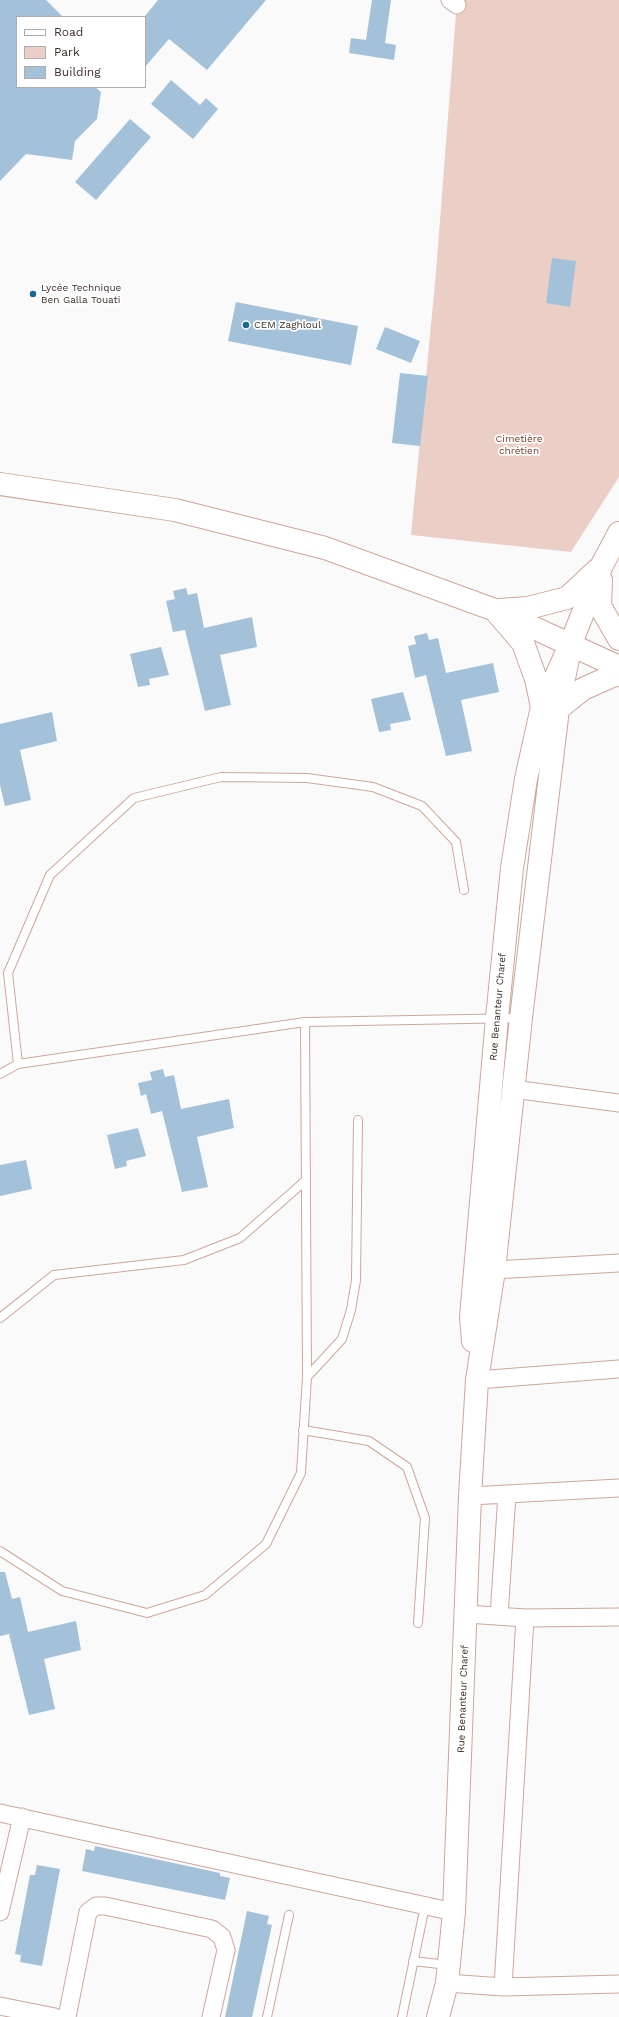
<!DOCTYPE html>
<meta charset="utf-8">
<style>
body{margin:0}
#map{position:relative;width:619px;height:2017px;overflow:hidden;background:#fafafa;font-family:"Work Sans",sans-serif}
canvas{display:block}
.legend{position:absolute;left:16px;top:16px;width:130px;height:72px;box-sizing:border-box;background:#fff;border:1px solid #b1aba9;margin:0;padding:5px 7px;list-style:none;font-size:12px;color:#3d2e29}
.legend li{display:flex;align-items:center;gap:8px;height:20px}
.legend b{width:20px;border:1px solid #b1aba9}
</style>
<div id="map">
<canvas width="619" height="2017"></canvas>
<ul class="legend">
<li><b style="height:5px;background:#fff"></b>Road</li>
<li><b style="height:11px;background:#ebcfc6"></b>Park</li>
<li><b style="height:11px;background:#a3c1d9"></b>Building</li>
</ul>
</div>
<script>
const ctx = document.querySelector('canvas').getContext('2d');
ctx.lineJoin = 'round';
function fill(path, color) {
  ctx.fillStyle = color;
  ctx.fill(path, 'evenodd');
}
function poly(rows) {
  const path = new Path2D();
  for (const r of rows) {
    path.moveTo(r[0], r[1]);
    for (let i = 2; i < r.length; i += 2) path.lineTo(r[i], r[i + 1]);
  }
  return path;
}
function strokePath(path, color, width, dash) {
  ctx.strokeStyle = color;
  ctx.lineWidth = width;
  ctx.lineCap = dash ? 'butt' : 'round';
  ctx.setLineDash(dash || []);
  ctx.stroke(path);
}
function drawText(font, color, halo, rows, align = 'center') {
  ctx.font = font + ' "Work Sans",sans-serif';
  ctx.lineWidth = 3.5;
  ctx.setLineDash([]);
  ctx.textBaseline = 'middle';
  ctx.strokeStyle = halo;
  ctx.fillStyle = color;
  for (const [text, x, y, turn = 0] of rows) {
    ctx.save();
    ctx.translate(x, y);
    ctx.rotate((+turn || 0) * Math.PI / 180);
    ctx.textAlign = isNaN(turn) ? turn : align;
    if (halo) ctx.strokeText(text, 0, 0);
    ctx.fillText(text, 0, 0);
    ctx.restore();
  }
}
fill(poly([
 [457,0,619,0,619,477,571,552,411,535,436,272]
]), '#ebcfc6');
fill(poly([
 [0,0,46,0,63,17,17,17,17,87,95,87,101,92,97,119,75,141,72,160,26,154,0,181],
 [158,0,266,0,207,70,169,39,145,67,145,16],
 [372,0,391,0,385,43,396,45,394,60,349,53,351,38,366,40],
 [171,80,200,105,206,98,218,109,193,139,151,104],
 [130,119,151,137,96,200,75,182],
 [552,258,576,261,570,307,546,303],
 [236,302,358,326,351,365,228,341],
 [385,327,420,341,411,363,376,349],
 [400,373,428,376,420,446,392,443],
 [186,588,188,595,197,593,204,628,252,617,257,647,220,655,231,705,205,711,185,630,173,632,166,601,175,599,173,591],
 [427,633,429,640,438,638,446,673,493,663,499,692,461,700,472,751,446,756,426,675,415,678,408,646,416,644,414,636],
 [161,647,169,675,149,679,150,685,138,687,130,654],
 [403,692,411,720,390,724,391,730,379,732,371,699],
 [52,712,57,741,20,750,31,800,5,806,0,785,0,724],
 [163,1069,165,1077,174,1075,181,1109,229,1099,234,1128,197,1137,208,1187,182,1192,162,1111,151,1114,146,1094,141,1096,138,1083,152,1080,150,1072],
 [138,1128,146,1156,126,1161,127,1166,115,1169,107,1135],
 [26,1160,32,1189,0,1196,0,1165],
 [0,1572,5,1572,12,1599,20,1597,28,1632,76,1621,81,1650,44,1659,55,1709,29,1715,9,1634,0,1636],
 [95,1846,220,1873,220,1876,230,1878,225,1900,82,1871,86,1849,94,1851],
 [37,1865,60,1869,42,1966,20,1962,21,1955,15,1954,30,1875,35,1875],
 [247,1911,269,1916,267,1924,272,1925,252,2017,225,2017]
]), '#a3c1d9');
const service = poly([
 [18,1064,8,973,50,875,134,798,221,777,307,778,373,787,422,806,456,842,464,890],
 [0,1074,18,1064,305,1022,520,1018],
 [0,1318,54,1275,184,1260,240,1238,305,1181],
 [307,1377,342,1339,351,1310,356,1280,358,1120],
 [303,1430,369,1441,407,1467,425,1518,418,1623],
 [0,1551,62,1591,147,1613,205,1595,266,1544,301,1473,307,1377,305,1022],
 [413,1961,448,1965],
 [267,2017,289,1915],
 [402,2017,425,1906]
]);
const minor = poly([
 [450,0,457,5],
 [513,1089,619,1103],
 [494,1270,619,1263],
 [477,1380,619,1369],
 [470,1496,619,1488],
 [467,1614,525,1618,619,1617],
 [499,1616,507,1494],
 [0,1813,454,1912],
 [0,1912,22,1817],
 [447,1983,503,1987,619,1984],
 [503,1987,525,1618],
 [0,2006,55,2017],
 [67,2017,88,1912,96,1906,105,1906,212,1929,222,1937,226,1950,211,2017]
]);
const secondary = poly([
 [0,484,175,510,325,548,495,610,619,667],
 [601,580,600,606,619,639],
 [500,610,528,608,567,598,597,570],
 [498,614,523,643,536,679,542,707],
 [558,709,583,689,612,676,619,675],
 [473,1341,471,1317,497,1018,512,868,526,779,542,707,571,643,602,565,619,533],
 [438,2017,447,1983,454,1912,470,1496,477,1380,494,1270,521,1018,558,709,571,643]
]);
strokePath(service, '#cca79b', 10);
strokePath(minor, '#cca79b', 19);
strokePath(secondary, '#cca79b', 24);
strokePath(service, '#fff', 8);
strokePath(minor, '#fff', 17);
strokePath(secondary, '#fff', 22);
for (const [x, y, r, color] of [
 [33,294,4,"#176799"],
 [246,325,4,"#176799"]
]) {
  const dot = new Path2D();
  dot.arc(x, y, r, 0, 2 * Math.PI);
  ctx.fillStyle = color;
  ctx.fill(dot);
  strokePath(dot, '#fff', 1.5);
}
drawText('10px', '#3d2e29', '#fff', [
 ["Lycée Technique",41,288],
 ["Ben Galla Touati",41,300],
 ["CEM Zaghloul",254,325]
], 'left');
drawText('10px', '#703927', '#fff', [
 ["Cimetière",519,439],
 ["chrétien",519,451]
]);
drawText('10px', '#3d2e29', '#fff', [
 ["Rue Benanteur Charef",498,1007,-85],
 ["Rue Benanteur Charef",463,1699,-88]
]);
</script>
